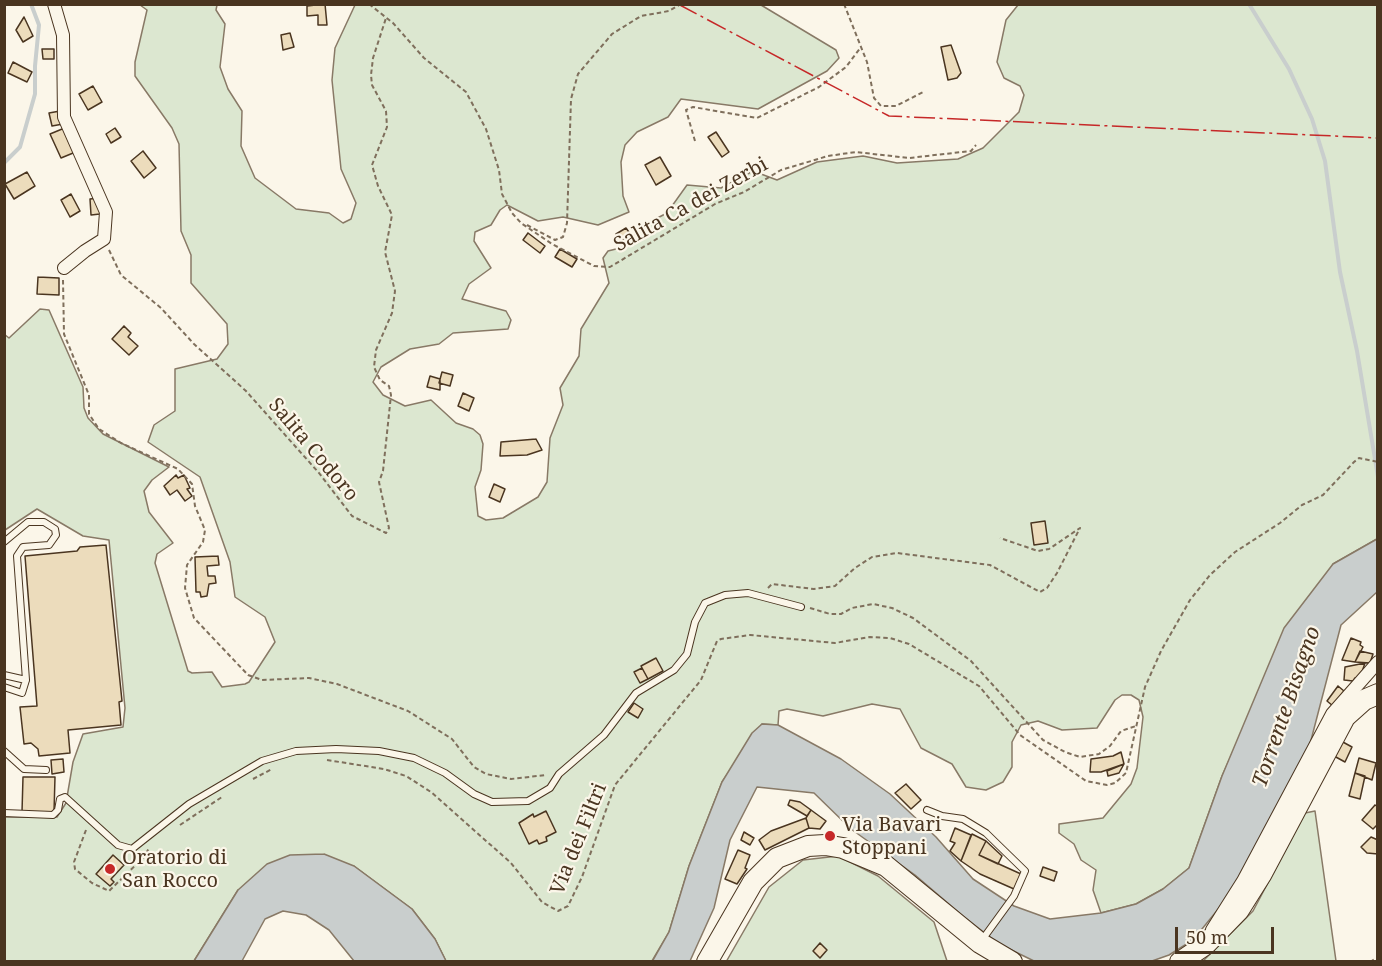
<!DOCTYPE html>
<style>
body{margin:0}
#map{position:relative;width:1382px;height:966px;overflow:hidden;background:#fbf6e9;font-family:"Noto Serif",serif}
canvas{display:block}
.frame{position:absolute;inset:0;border:6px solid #4a3520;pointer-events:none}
.scale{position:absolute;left:1175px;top:927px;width:99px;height:27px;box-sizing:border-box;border:3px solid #4a3520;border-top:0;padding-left:8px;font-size:18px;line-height:21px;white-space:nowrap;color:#4a3520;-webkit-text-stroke:4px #fbf6e9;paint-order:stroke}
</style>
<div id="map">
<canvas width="1382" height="966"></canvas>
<div class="frame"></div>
<div class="scale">50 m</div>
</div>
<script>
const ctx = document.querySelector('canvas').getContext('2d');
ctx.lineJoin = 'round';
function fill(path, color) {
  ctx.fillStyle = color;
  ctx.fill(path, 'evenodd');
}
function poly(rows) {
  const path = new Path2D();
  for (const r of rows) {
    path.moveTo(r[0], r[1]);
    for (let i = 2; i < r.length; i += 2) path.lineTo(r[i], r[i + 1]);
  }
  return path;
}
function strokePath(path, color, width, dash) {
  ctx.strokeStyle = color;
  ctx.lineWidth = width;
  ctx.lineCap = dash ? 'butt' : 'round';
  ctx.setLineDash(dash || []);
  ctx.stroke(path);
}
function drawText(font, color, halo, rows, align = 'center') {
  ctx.font = font + ' "Noto Serif",serif';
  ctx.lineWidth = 4.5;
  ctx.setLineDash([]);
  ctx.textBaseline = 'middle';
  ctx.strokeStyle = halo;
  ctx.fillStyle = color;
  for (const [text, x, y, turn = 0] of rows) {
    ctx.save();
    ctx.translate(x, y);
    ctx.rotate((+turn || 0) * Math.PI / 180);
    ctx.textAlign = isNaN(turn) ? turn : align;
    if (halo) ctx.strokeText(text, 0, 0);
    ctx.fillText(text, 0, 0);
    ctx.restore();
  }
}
const green = poly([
 [140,5,217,5,216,10,225,24,220,67,228,89,242,111,241,146,255,178,296,209,329,213,343,223,351,219,356,203,341,169,332,80,335,48,355,5,761,5,836,50,839,58,827,71,758,109,681,99,668,117,637,132,625,145,621,162,623,196,629,212,598,225,563,217,538,221,507,205,500,210,491,225,475,232,474,241,491,268,469,284,462,299,506,311,511,320,508,329,453,333,439,344,410,349,381,367,373,382,383,395,405,406,431,400,456,423,473,429,480,435,483,444,481,470,475,487,478,516,486,520,503,518,538,497,547,482,550,438,563,405,560,388,579,356,581,329,609,283,603,258,608,251,624,247,642,226,667,213,687,185,721,188,753,171,777,180,817,162,863,156,897,163,958,159,983,148,1019,112,1024,95,1020,86,1004,78,997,62,1006,20,1018,5,1377,5,1377,539,1333,564,1247,720,1222,776,1189,868,1163,889,1136,904,1101,913,1093,890,1096,870,1081,860,1074,844,1059,833,1059,824,1103,818,1131,784,1137,768,1143,717,1139,700,1131,695,1122,695,1115,700,1097,728,1062,730,1038,721,1021,725,1012,742,1012,767,1003,782,986,790,966,787,952,764,921,748,900,709,872,704,823,716,787,709,779,711,778,725,762,724,722,782,689,866,669,932,652,961,446,961,435,939,412,909,354,866,238,890,194,961,5,961,5,817,57,817,66,803,73,762,83,734,123,727,125,708,109,540,83,536,37,509,5,530,4,334,9,338,40,309,49,310,83,387,84,408,88,418,103,434,169,467,152,480,144,491,149,512,173,543,157,554,155,563,188,671,192,673,212,672,222,687,245,684,249,682,275,642,265,617,235,597,230,562,200,477,148,442,154,425,175,411,175,369,217,359,228,344,227,324,191,283,191,255,181,231,179,144,172,128,135,76,135,62,147,10,140,5],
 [1315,811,1336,961,1203,961,1253,911,1305,813,1315,811],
 [838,856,878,876,934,922,947,961,726,962,769,887,803,860,838,856]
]);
fill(green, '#dce7d0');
strokePath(green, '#887966', 1.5);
const water = poly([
 [1377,539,1377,592,1341,625,1310,744,1242,880,1193,940,1169,955,1152,961,1034,961,999,944,963,916,915,875,851,829,814,793,757,787,730,840,714,908,690,961,652,962,669,932,689,866,722,782,752,733,762,724,778,725,841,759,890,794,936,837,973,879,1014,906,1050,919,1101,913,1136,904,1163,889,1189,868,1222,776,1284,628,1333,564,1377,539],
 [324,854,354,866,412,909,435,939,446,961,354,961,329,930,306,915,283,911,265,919,242,961,194,961,238,890,267,864,290,855,324,854]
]);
fill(water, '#c9cecd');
strokePath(water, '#887966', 1.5);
strokePath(poly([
 [1249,4,1289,69,1312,119,1325,161,1340,272,1357,351,1378,477],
 [4,163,20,147,35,94,35,66,39,25,31,4]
]), '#c9cecd', 4);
const building = poly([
 [325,4,327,25,318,25,318,15,307,16,307,6,325,4],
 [24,17,33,36,23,42,16,30,24,17],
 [290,33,294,47,283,50,281,35,290,33],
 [951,45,961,73,957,78,948,80,941,47,951,45],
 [42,49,54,49,54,59,43,59,42,49],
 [13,62,32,72,27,82,8,73,13,62],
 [93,86,102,102,88,110,79,94,93,86],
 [60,111,63,124,52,126,49,113,60,111],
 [67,127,78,151,61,158,50,134,67,127],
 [115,128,121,137,111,143,106,134,115,128],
 [716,132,729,152,722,157,708,137,716,132],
 [143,151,156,168,144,178,131,161,143,151],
 [660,157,671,176,656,185,645,165,660,157],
 [27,172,35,186,14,199,5,184,27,172],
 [71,194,80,211,70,217,61,200,71,194],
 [99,198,100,214,91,215,90,199,99,198],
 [626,228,631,235,620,242,616,234,626,228],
 [528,233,545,246,540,253,523,240,528,233],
 [560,249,577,259,572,267,555,257,560,249],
 [38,277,59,278,59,295,37,294,38,277],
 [124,326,131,333,128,337,138,346,129,355,112,339,124,326],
 [442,372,453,375,450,386,439,383,442,372],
 [430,376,440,379,440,390,427,387,430,376],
 [463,393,474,398,469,411,458,406,463,393],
 [536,439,542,450,527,455,500,456,501,442,536,439],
 [176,475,178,478,184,475,190,488,187,489,192,496,185,501,177,490,170,495,164,486,176,475],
 [494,484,505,489,500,502,489,497,494,484],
 [1045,521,1048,543,1034,545,1031,523,1045,521],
 [106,545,122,701,119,702,121,725,68,730,70,753,39,756,38,749,31,743,24,744,20,707,37,706,25,556,77,551,80,547,106,545],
 [218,556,219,565,207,566,208,576,215,576,216,583,209,584,207,596,201,597,200,592,196,592,195,557,218,556],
 [1351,638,1361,642,1360,645,1363,647,1355,662,1342,660,1351,638],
 [1360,651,1373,654,1370,663,1355,662,1360,651],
 [656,658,663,671,648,679,641,666,656,658],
 [1365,663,1360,678,1355,678,1353,681,1344,680,1345,667,1365,663],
 [642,668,648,679,640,683,634,672,642,668],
 [1338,686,1344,691,1333,706,1327,701,1338,686],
 [634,703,643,709,638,718,628,712,634,703],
 [1341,741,1352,747,1345,762,1334,756,1341,741],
 [1121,752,1124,764,1101,772,1090,772,1091,759,1113,756,1121,752],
 [1359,758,1376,763,1372,780,1355,773,1359,758],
 [63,759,64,772,52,774,51,760,63,759],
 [1124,764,1119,773,1108,776,1107,771,1124,764],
 [1355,773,1365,776,1360,799,1349,796,1355,773],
 [23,777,55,777,54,812,22,812,23,777],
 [906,784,921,800,911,809,895,793,906,784],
 [790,800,800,802,811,810,807,816,788,805,790,800],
 [1375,805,1378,807,1378,824,1373,829,1362,820,1375,805],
 [811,810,826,821,820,829,809,828,806,818,811,810],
 [546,811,556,832,546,837,547,841,539,844,537,840,529,844,519,823,533,814,534,817,546,811],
 [806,818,809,828,765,850,759,840,771,831,806,818],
 [955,828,971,835,961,861,950,851,955,843,950,841,955,828],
 [744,832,754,838,750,845,741,840,744,832],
 [972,834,986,841,979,855,1021,874,1014,889,980,874,961,861,972,834],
 [1371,837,1378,840,1378,854,1367,853,1361,847,1371,837],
 [986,841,1002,856,998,864,979,855,986,841],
 [738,850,750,855,745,868,747,869,737,884,725,879,738,850],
 [113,855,124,865,111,879,114,882,110,886,96,874,113,855],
 [1043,867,1057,872,1054,881,1040,876,1043,867],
 [820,943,827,950,820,958,813,951,820,943]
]);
fill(building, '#ecdcbc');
strokePath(building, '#4a3520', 1.5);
const service = poly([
 [4,542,28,522,44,522,55,529,56,535,49,545,23,547,17,556,26,680],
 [4,675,26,680,22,693,4,687],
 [4,751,24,769,46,770],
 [927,810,942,816,963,819,986,833,1025,871,1014,896,982,940],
 [4,813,53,815,58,810,60,799,65,797,118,845,132,849,189,804,262,761,296,751,336,749,379,751,414,758,445,773,474,794,492,802,528,801,550,788,559,774,604,735,636,693,674,670,687,654,695,622,705,603,725,595,748,593,801,607]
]);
const minor = poly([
 [54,4,63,35,64,117,106,212,104,239,85,251,64,268],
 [1212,930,1243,881,1332,714,1378,662]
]);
const primary = poly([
 [707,962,753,882,777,858,808,846,825,845,843,848,886,866,980,943,1012,962],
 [1180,962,1205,945,1239,910,1261,875,1345,717,1364,700,1378,694]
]);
strokePath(service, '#4a3520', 8);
strokePath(minor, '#4a3520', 14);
strokePath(primary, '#4a3520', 22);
strokePath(poly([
 [369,4,393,23,424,58,466,92,486,129,499,170,502,194,512,213,521,223,552,244,594,266,610,267,715,204,744,192,781,170,828,156,856,152,909,158,971,151,976,145],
 [844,4,867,62,874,98,881,106,896,106,925,91],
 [695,141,686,110,693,107,757,118,819,87,846,67,861,47],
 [527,225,555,240,563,237,567,223,571,99,578,74,612,34,641,16,669,11,681,4],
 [109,250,121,275,161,308,194,344,246,391,319,473,352,516,386,533,389,528,379,482,383,471,391,395,389,386,380,380,374,367,376,350,392,313,395,291,385,252,392,215,378,186,372,165,387,127,386,111,372,85,371,75,373,58,386,18],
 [63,280,64,334,89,395,89,414,99,429,121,443,178,469,192,484,195,506,205,530,203,542,187,565,185,588,194,618,248,675,262,680,309,678,337,684,408,711,452,739,474,767,486,774,511,779,546,775],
 [768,588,772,584,814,589,835,586,855,568,872,557,897,553,990,565,1040,592,1047,588,1057,573,1080,528,1049,549,1038,551,1000,538],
 [810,608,830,614,841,614,852,608,873,604,892,608,913,618,971,661,1043,740,1065,752,1080,757,1099,754,1110,746,1121,731,1136,726],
 [327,760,384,769,406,776,431,792,511,863,542,902,558,911,568,906,582,877,615,785,701,680,717,641,721,639,750,635,835,643,870,637,890,638,909,644,979,686,1020,735,1086,781,1107,785,1115,783,1126,773,1145,687,1161,651,1190,600,1210,575,1235,552,1280,523,1302,505,1323,495,1354,462,1359,458,1378,462],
 [253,779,272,769],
 [180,825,222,797],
 [86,830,74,862,75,869,92,883,109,891,144,857,149,848],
 [1370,962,1378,957]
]), '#7f6f5c', 2, [4.5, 3]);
strokePath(service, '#fbf6e9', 6);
strokePath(minor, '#fbf6e9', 12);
strokePath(primary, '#fbf6e9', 20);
strokePath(poly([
 [678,4,889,116,1378,138]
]), '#c62828', 1.5, [21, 4.5, 3, 4.5]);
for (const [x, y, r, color] of [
 [830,836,6,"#c62828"],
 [110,869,6,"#c62828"]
]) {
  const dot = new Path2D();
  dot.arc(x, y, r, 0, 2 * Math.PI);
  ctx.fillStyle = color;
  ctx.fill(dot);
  strokePath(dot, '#fbf6e9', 2);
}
drawText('20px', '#4a3520', '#fbf6e9', [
 ["Salita Ca dei Zerbi",691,205,-29],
 ["Salita Codoro",313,450,50],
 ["Via dei Filtri",579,839,-68]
]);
drawText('20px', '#4a3520', '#fbf6e9', [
 ["Via Bavari",842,825],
 ["Stoppani",842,848],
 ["Oratorio di",122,858],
 ["San Rocco",122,881]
], 'left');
drawText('italic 21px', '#4a3520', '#fbf6e9', [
 ["Torrente Bisagno",1287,707,-71]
]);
</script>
